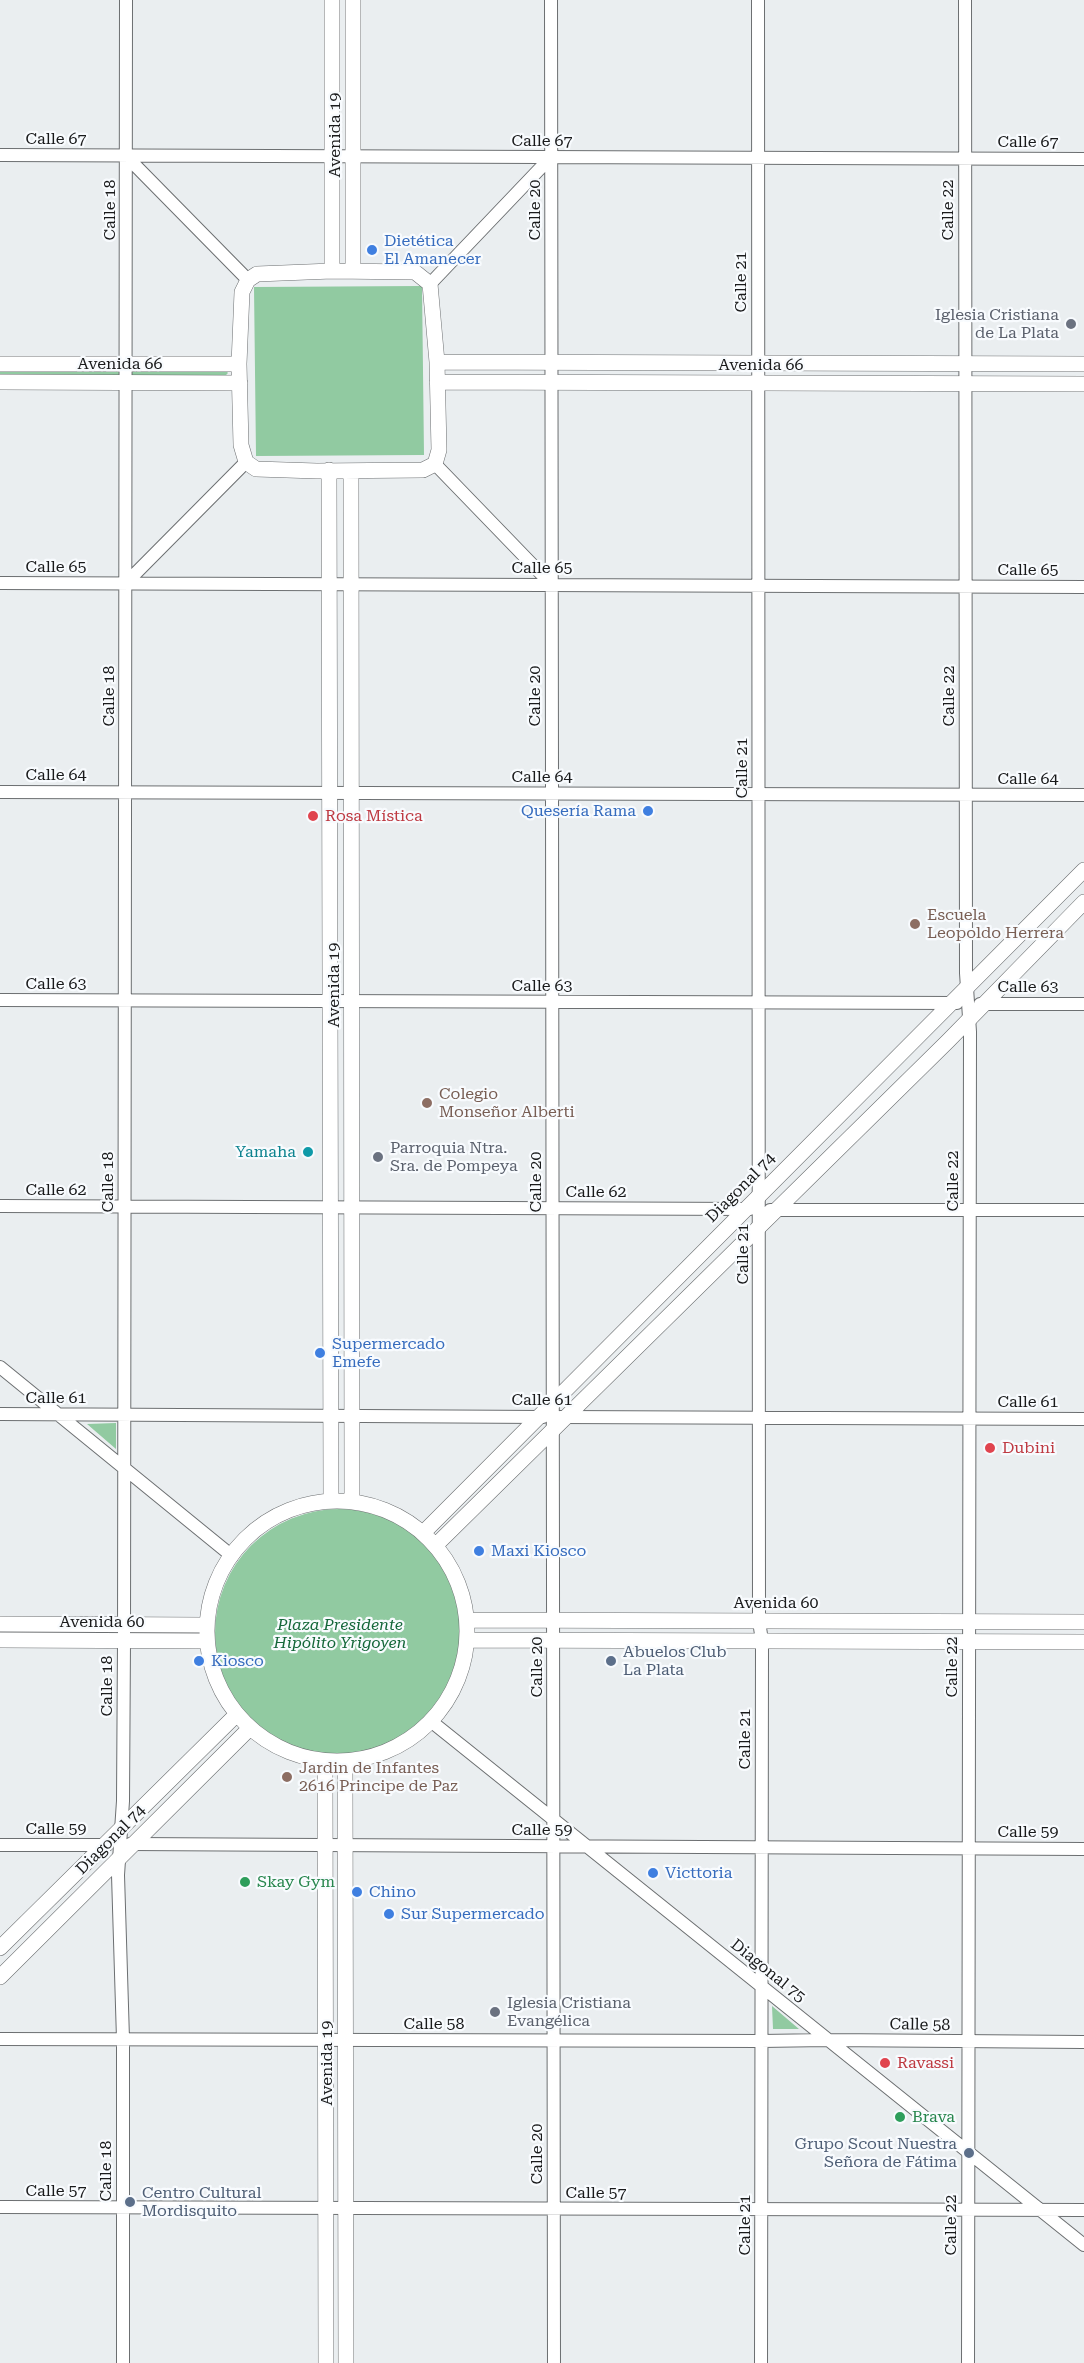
<!DOCTYPE html>
<meta charset="utf-8">
<style>
body{margin:0}
canvas{display:block;background:#eaeef0}
</style>
<canvas width="1084" height="2363"></canvas>
<script>
const ctx = document.querySelector('canvas').getContext('2d');
ctx.lineJoin = 'round';
function fill(path, color) {
  ctx.fillStyle = color;
  ctx.fill(path, 'evenodd');
}
function poly(rows) {
  const path = new Path2D();
  for (const r of rows) {
    if (r.length === 3) {
      path.moveTo(r[0] + r[2], r[1]);
      path.arc(r[0], r[1], r[2], 0, 2 * Math.PI);
      continue;
    }
    path.moveTo(r[0], r[1]);
    for (let i = 2; i < r.length; i += 2) path.lineTo(r[i], r[i + 1]);
  }
  return path;
}
function strokePath(path, color, width, dash) {
  ctx.strokeStyle = color;
  ctx.lineWidth = width;
  ctx.lineCap = dash ? 'butt' : 'round';
  ctx.setLineDash(dash || []);
  ctx.stroke(path);
}
function drawText(font, color, halo, rows, align = 'center') {
  ctx.font = font + ' "Roboto Serif",serif';
  ctx.lineWidth = 4.5;
  ctx.setLineDash([]);
  ctx.textBaseline = 'middle';
  ctx.strokeStyle = halo;
  ctx.fillStyle = color;
  for (const [text, x, y, turn = 0] of rows) {
    ctx.save();
    ctx.translate(x, y);
    ctx.rotate((+turn || 0) * Math.PI / 180);
    ctx.textAlign = isNaN(turn) ? turn : align;
    if (halo) ctx.strokeText(text, 0, 0);
    ctx.fillText(text, 0, 0);
    ctx.restore();
  }
}
fill(poly([
 [422,286,424,455,256,456,254,287],
 [0,367,223,367,228,373,223,378,0,377],
 [116,1423,116,1449,87,1424],
 [339,1633,124],
 [772,2006,799,2029,773,2029]
]), '#91caa1');
const minor = poly([
 [551,0,554,2363],
 [758,0,759,1621,762,1641,761,2363],
 [965,0,966,973,970,1032,968,2363],
 [0,155,1084,159],
 [126,156,248,280],
 [430,284,551,157],
 [435,464,552,585],
 [0,583,1084,587],
 [126,583,246,462],
 [0,792,1084,795],
 [0,1000,957,1003],
 [980,1004,1084,1004],
 [0,1206,750,1209],
 [770,1210,1084,1210],
 [0,1367,232,1556],
 [0,1414,543,1417],
 [560,1417,1084,1419],
 [432,1722,1084,2245],
 [130,1844,1084,1849],
 [0,1845,107,1845],
 [0,2039,761,2041,827,2040,1084,2042],
 [0,2207,1084,2210],
 [123,2363,123,2039,118,1875,123,1801,124,1641,126,0]
]);
const major = poly([
 [332,0,332,271],
 [353,0,353,271],
 [332,271,415,272,430,284,437,362,439,450,435,464,423,470,317,471,256,469,246,462,241,445,239,364,242,292,248,280,257,274,332,271],
 [437,362,1084,364],
 [0,364,239,364],
 [0,382,240,383],
 [437,382,1084,384],
 [329,470,331,1499],
 [351,471,352,1500],
 [337,1631,130],
 [424,1532,1084,870],
 [436,1545,948,1041,1084,902],
 [468,1620,1084,1622],
 [0,1624,204,1625],
 [0,1640,204,1641],
 [468,1640,1084,1642],
 [345,1763,346,2363],
 [325,1765,326,2363],
 [0,1948,235,1716],
 [0,1977,248,1730]
]);
strokePath(minor, '#6c6f71', 14);
strokePath(major, '#6c6f71', 16);
strokePath(minor, '#fff', 12);
strokePath(major, '#fff', 15);
for (const [x, y, r, color] of [
 [372,250,6,"#3f7fe0"],
 [1071,324,6,"#6b7280"],
 [648,811,6,"#3f7fe0"],
 [313,816,6,"#e0444e"],
 [915,924,6,"#8d6e63"],
 [427,1103,6,"#8d6e63"],
 [308,1152,6,"#0f9aa8"],
 [378,1157,6,"#6b7280"],
 [320,1353,6,"#3f7fe0"],
 [990,1448,6,"#e0444e"],
 [479,1551,6,"#3f7fe0"],
 [199,1661,6,"#3f7fe0"],
 [611,1661,6,"#5c6f8a"],
 [287,1777,6,"#8d6e63"],
 [653,1873,6,"#3f7fe0"],
 [245,1882,6,"#2e9e5b"],
 [357,1892,6,"#3f7fe0"],
 [389,1914,6,"#3f7fe0"],
 [495,2012,6,"#6b7280"],
 [885,2063,6,"#e0444e"],
 [900,2117,6,"#2e9e5b"],
 [969,2153,6,"#5c6f8a"],
 [130,2202,6,"#5c6f8a"]
]) {
  const dot = new Path2D();
  dot.arc(x, y, r, 0, 2 * Math.PI);
  ctx.fillStyle = color;
  ctx.fill(dot);
  strokePath(dot, '#f8fbfe', 2);
}
drawText('16px', '#191a1b', '#f8fbfe', [
 ["Avenida 19",335,135,-90],
 ["Calle 67",56,139],
 ["Calle 67",542,141],
 ["Calle 67",1028,142],
 ["Calle 18",110,210,-90],
 ["Calle 20",535,210,-90],
 ["Calle 22",948,210,-90],
 ["Calle 21",741,282,-90],
 ["Avenida 66",120,364],
 ["Avenida 66",761,365],
 ["Calle 65",56,567],
 ["Calle 65",542,568],
 ["Calle 65",1028,570],
 ["Calle 18",109,696,-90],
 ["Calle 20",535,696,-90],
 ["Calle 22",949,696,-90],
 ["Calle 21",742,768,-90],
 ["Calle 64",56,775],
 ["Calle 64",542,777],
 ["Calle 64",1028,779],
 ["Calle 63",56,984],
 ["Avenida 19",334,985,-90],
 ["Calle 63",542,986],
 ["Calle 63",1028,987],
 ["Calle 22",953,1181,-90],
 ["Calle 18",108,1182,-90],
 ["Calle 20",536,1182,-90],
 ["Diagonal 74",741,1188,-45],
 ["Calle 62",56,1190],
 ["Calle 62",596,1192],
 ["Calle 21",743,1254,-90],
 ["Calle 61",56,1398],
 ["Calle 61",542,1400],
 ["Calle 61",1028,1402],
 ["Avenida 60",776,1603],
 ["Avenida 60",102,1622],
 ["Calle 20",537,1667,-90],
 ["Calle 22",952,1667,-90],
 ["Calle 18",107,1686,-90],
 ["Calle 21",745,1739,-90],
 ["Calle 59",56,1829],
 ["Calle 59",542,1830],
 ["Calle 59",1028,1832],
 ["Diagonal 74",111,1840,-45],
 ["Diagonal 75",768,1971,39],
 ["Calle 58",434,2024],
 ["Calle 58",920,2025,1],
 ["Avenida 19",327,2063,-90],
 ["Calle 20",537,2154,-90],
 ["Calle 18",106,2171,-90],
 ["Calle 57",56,2191],
 ["Calle 57",596,2193],
 ["Calle 21",745,2225,-90],
 ["Calle 22",951,2225,-90]
]);
drawText('16px', '#366cbe', '#f8fbfe', [
 ["Dietética",384,241],
 ["El Amanecer",384,259],
 ["Quesería Rama",636,811,"right"],
 ["Supermercado",332,1344],
 ["Emefe",332,1362],
 ["Maxi Kiosco",491,1551],
 ["Kiosco",211,1661],
 ["Victtoria",665,1873],
 ["Chino",369,1892],
 ["Sur Supermercado",401,1914]
], 'left');
drawText('16px', '#5b616d', '#f8fbfe', [
 ["Iglesia Cristiana",1059,315,"right"],
 ["de La Plata",1059,333,"right"],
 ["Parroquia Ntra.",390,1148],
 ["Sra. de Pompeya",390,1166],
 ["Iglesia Cristiana",507,2003],
 ["Evangélica",507,2021]
], 'left');
drawText('16px', '#be3a42', '#f8fbfe', [
 ["Rosa Mística",325,816],
 ["Dubini",1002,1448],
 ["Ravassi",897,2063]
], 'left');
drawText('16px', '#785e54', '#f8fbfe', [
 ["Escuela",927,915],
 ["Leopoldo Herrera",927,933],
 ["Colegio",439,1094],
 ["Monseñor Alberti",439,1112],
 ["Jardin de Infantes",299,1768],
 ["2616 Principe de Paz",299,1786]
], 'left');
drawText('16px', '#0d838f', '#f8fbfe', [
 ["Yamaha",296,1152]
], 'right');
drawText('italic 16px', '#146739', '#f8fbfe', [
 ["Plaza Presidente",340,1625],
 ["Hipólito Yrigoyen",340,1643]
]);
drawText('16px', '#4e5e75', '#f8fbfe', [
 ["Abuelos Club",623,1652],
 ["La Plata",623,1670],
 ["Grupo Scout Nuestra",957,2144,"right"],
 ["Señora de Fátima",957,2162,"right"],
 ["Centro Cultural",142,2193],
 ["Mordisquito",142,2211]
], 'left');
drawText('16px', '#27864d', '#f8fbfe', [
 ["Skay Gym",257,1882],
 ["Brava",912,2117]
], 'left');
</script>
